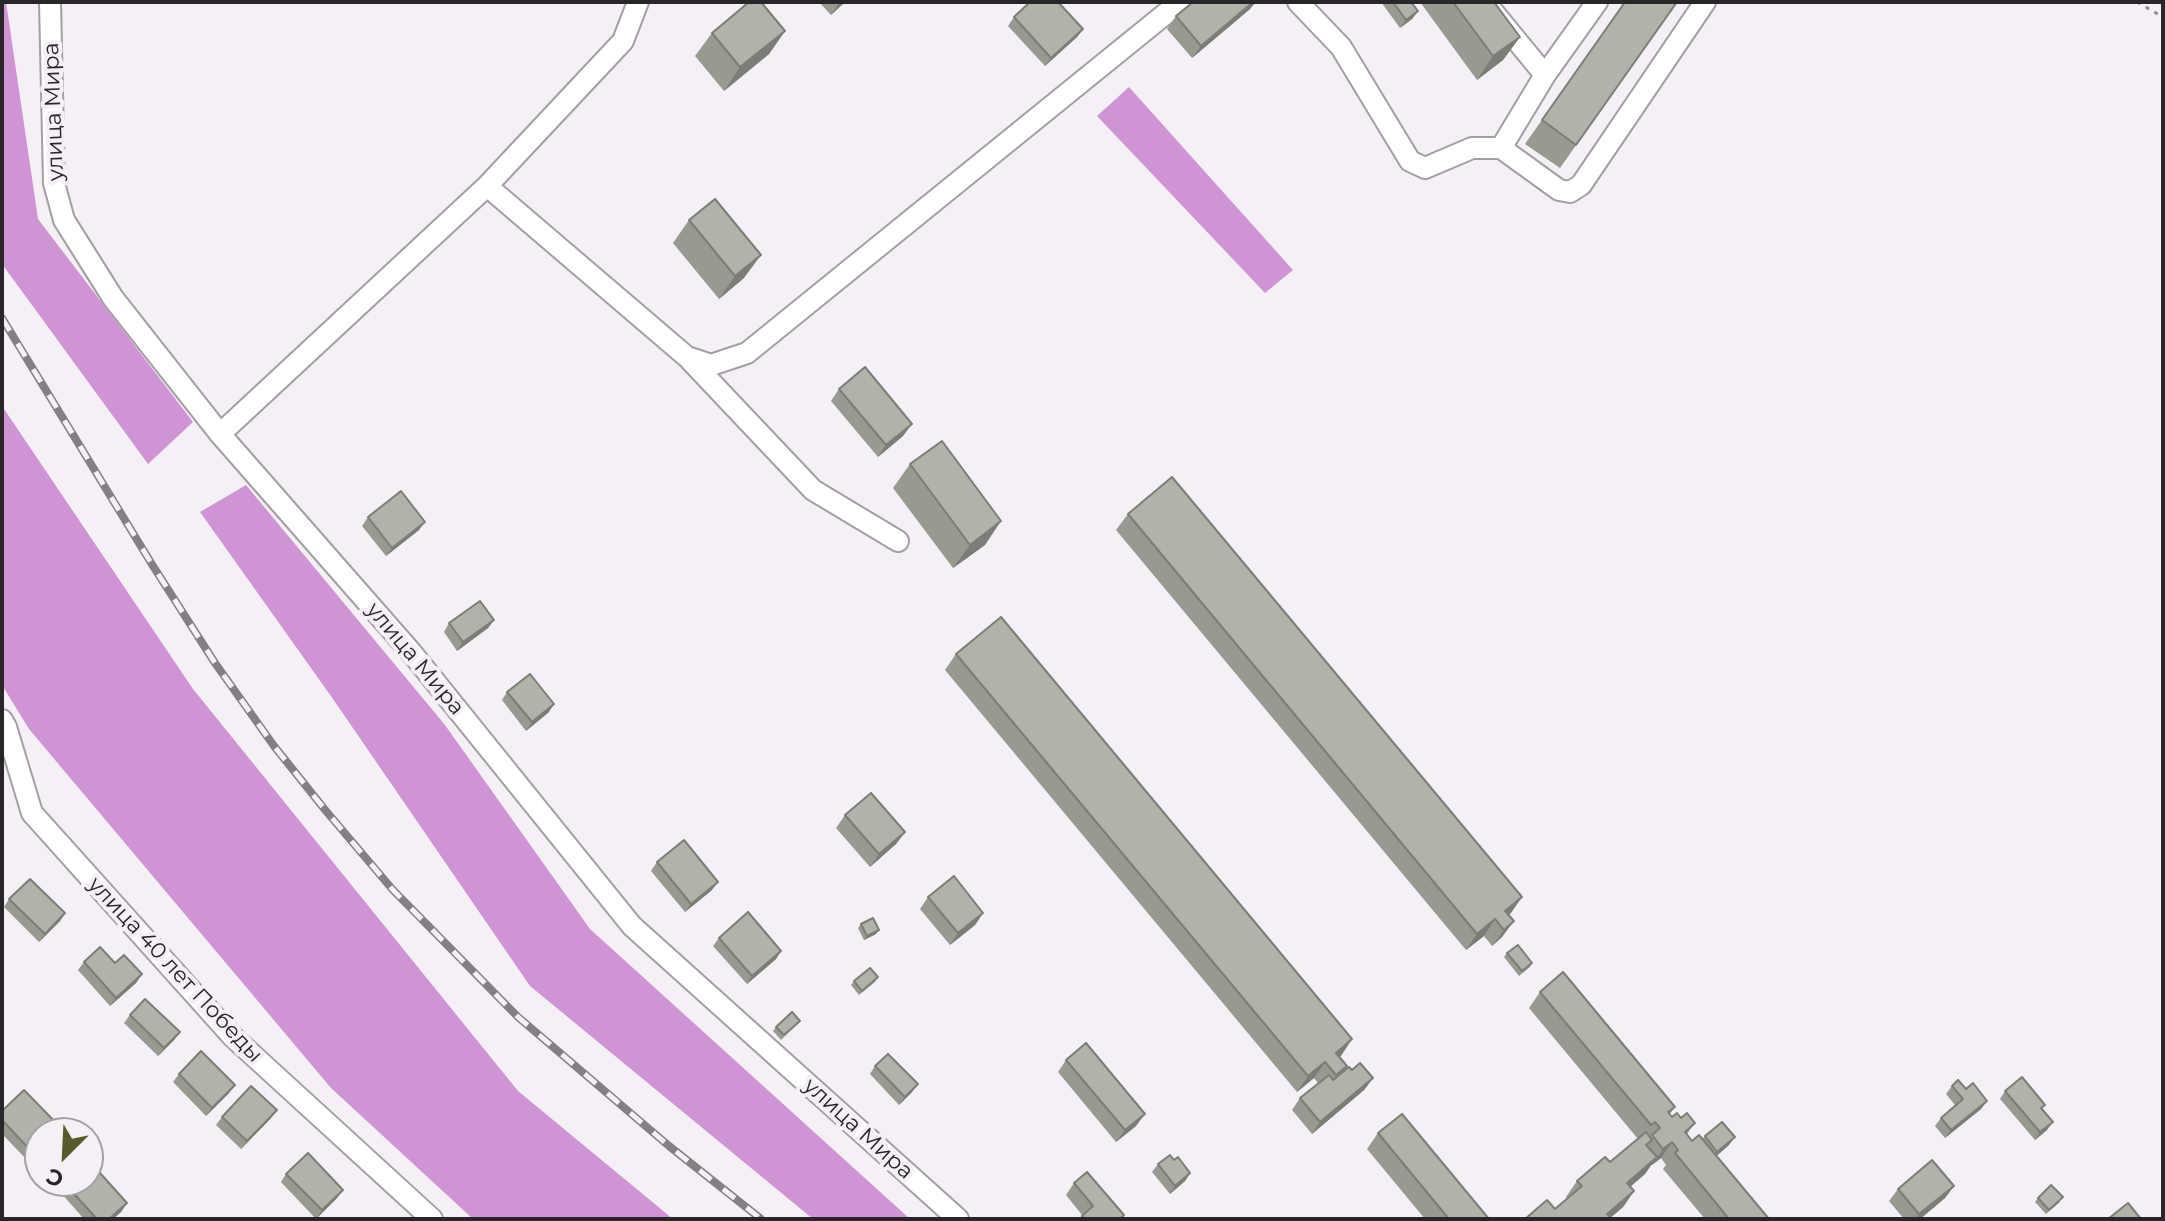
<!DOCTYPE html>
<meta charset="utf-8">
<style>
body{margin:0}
#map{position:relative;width:2165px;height:1221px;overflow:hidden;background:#f5eff6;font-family:Montserrat,sans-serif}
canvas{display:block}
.frame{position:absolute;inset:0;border:4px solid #282628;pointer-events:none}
.north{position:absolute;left:24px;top:1117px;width:80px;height:80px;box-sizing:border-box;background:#f5eff6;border:2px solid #a39fa4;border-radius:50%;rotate:204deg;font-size:22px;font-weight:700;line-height:32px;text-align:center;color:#282628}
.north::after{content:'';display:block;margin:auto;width:28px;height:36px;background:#585b29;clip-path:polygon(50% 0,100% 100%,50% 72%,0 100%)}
</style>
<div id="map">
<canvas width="2165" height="1221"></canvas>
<div class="frame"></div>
<div class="north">С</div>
</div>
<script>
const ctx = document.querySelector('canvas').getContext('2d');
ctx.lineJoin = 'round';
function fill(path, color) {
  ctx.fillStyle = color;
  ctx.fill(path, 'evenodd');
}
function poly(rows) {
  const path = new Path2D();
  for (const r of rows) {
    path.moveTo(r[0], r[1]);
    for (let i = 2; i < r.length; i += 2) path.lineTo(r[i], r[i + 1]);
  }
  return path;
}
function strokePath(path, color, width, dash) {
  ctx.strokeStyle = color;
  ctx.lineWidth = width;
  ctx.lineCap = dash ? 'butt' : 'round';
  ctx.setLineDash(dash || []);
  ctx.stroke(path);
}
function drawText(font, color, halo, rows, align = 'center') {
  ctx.font = font + ' Montserrat,sans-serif';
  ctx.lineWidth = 8;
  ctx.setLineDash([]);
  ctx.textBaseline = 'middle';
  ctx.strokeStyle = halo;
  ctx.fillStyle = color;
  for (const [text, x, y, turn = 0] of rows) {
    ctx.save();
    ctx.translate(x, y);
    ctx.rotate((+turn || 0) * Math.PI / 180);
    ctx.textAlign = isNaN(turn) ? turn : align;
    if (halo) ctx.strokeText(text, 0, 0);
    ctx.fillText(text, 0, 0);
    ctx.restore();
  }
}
fill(poly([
 [2,2,6,2,38,219,193,422,148,464,2,264],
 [1129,87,1293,270,1265,293,1097,116],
 [2,406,193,689,518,1091,673,1219,473,1219,331,1088,29,729,2,685],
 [246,485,445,725,590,929,910,1219,813,1219,530,986,333,699,200,512]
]), '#cf94d3');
const minor = poly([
 [50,2,54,183,64,220,113,298,220,434,411,652,632,926,958,1219],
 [1298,2,1341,47,1410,161,1425,168,1472,148,1501,148,1559,190,1570,192,1581,185,1705,2],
 [1485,2,1545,75],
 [1501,148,1545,75,1597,2],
 [487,186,623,41,638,2],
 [690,360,813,490,898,541],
 [220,434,487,186,687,357,711,365,747,353,1180,2],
 [2,720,6,727,32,813,233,1037,432,1219]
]);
strokePath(minor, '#a49ea5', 24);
strokePath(poly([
 [2137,2,2163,17]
]), '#8f8b8f', 3, [4, 6]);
strokePath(minor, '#fff', 20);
const rail = poly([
 [2,318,153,566,215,663,274,746,326,811,393,890,518,1017,669,1146,761,1219]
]);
strokePath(rail, '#837f83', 8);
strokePath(rail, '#f5eff6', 5, [15]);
fill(poly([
 [819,2,845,2,831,15],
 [1381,2,1411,2,1418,11,1412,19,1400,28],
 [1420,2,1494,2,1520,37,1503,60,1477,80],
 [1625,2,1677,2,1560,168,1525,144],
 [1250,9,1192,58,1167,29,1176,16],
 [1014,17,1083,29,1077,37,1045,66,1008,26],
 [785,31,769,54,724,91,695,56,712,33],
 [689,220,744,278,719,299,673,243],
 [839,389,903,436,878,457,831,401],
 [910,464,985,545,953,568,893,488],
 [1128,514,1511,913,1508,915,1502,937,1492,946,1484,936,1466,950,1116,530],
 [368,517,419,530,386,556,362,526],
 [494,620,488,628,457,651,444,632,449,623],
 [956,654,1352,1039,1339,1057,1347,1066,1343,1072,1352,1070,1373,1078,1364,1090,1312,1134,1292,1110,1300,1098,1318,1083,1314,1078,1297,1092,945,670],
 [507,692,549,712,526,731,502,700],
 [845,815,905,832,896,844,870,867,836,828],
 [657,862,712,890,685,912,651,871],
 [928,897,983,913,975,925,950,945,920,909],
 [9,899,65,913,60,921,39,942,4,907],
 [861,924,876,934,864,940,858,928],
 [719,938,776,959,747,984,713,946],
 [1507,953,1532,963,1530,967,1519,976,1504,957],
 [84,962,115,963,142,974,136,983,110,1006,78,970],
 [878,977,875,982,859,995,851,985,854,981],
 [1540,992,1675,1107,1670,1114,1672,1117,1681,1118,1695,1123,1687,1134,1692,1141,1702,1139,1705,1136,1729,1145,1716,1156,1769,1219,1705,1219,1663,1169,1666,1165,1661,1158,1652,1165,1651,1165,1645,1174,1630,1187,1634,1191,1623,1207,1610,1218,1555,1209,1568,1199,1566,1197,1577,1181,1610,1162,1638,1139,1529,1008],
 [130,1015,180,1032,174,1040,158,1056,124,1023],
 [800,1021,781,1040,773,1031,776,1027],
 [1066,1060,1136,1126,1116,1142,1058,1072],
 [875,1066,912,1092,899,1105,870,1074],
 [179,1074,229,1093,206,1116,173,1082],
 [1952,1086,1966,1089,1981,1109,1945,1138,1935,1126,1941,1118,1955,1105,1946,1094],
 [2005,1091,2045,1105,2042,1109,2047,1130,2035,1140,2000,1099],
 [2,1111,40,1133,40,1153,30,1163,2,1134],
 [222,1117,271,1118,241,1149,216,1125],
 [1378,1133,1489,1219,1425,1219,1367,1149],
 [1174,1160,1190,1173,1185,1181,1170,1194,1152,1172,1158,1164],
 [286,1174,337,1198,316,1219,281,1182],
 [1074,1183,1121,1219,1079,1219,1082,1215,1066,1195],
 [66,1185,127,1203,121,1212,113,1219,84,1219,61,1193],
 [1954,1186,1945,1198,1920,1219,1904,1219,1889,1201,1898,1189],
 [2038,1198,2060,1202,2046,1214,2035,1202]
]), '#989991');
fill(poly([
 [840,2,845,2,831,15],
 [1253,2,1256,2,1250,9,1192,58,1201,46],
 [1418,11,1412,19,1400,28,1406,20],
 [1083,29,1077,37,1045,66,1051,58],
 [785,31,769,54,724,91,740,67],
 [1520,37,1503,60,1477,80,1493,56],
 [761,255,744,278,719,299,735,276],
 [912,424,903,436,878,457,886,445],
 [1001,521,985,545,953,568,970,545],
 [425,522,419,530,386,556,392,548],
 [494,620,488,628,457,651,463,642],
 [554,704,549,712,526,731,532,722],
 [905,832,896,844,870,867,879,854],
 [718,882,712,890,685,912,691,904],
 [1522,897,1511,913,1498,923,1505,911],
 [65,913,60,921,39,942,45,934],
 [983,913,975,925,950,945,958,933],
 [1495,919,1484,936,1466,950,1477,934],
 [1514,921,1502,937,1492,946,1504,930],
 [879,930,876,934,864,940,867,936],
 [781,951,776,959,747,984,752,976],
 [142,974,136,983,110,1006,116,998],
 [180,1032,174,1040,158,1056,164,1048],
 [1352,1039,1341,1056,1328,1066,1336,1053],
 [1325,1062,1314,1078,1297,1092,1308,1076],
 [1373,1078,1364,1090,1312,1134,1320,1122],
 [918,1084,912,1092,899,1105,905,1097],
 [235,1085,229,1093,206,1116,212,1108],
 [1987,1101,1981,1109,1945,1138,1951,1130],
 [277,1110,271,1118,241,1149,247,1141],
 [1145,1114,1136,1126,1116,1142,1125,1130],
 [2053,1122,2047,1130,2035,1140,2040,1132],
 [1735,1137,1729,1145,1712,1160,1717,1152],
 [1672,1142,1661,1158,1652,1165,1663,1149],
 [1657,1157,1645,1174,1616,1199,1627,1183],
 [1190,1173,1185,1181,1170,1194,1175,1186],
 [1954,1186,1945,1198,1920,1219,1916,1219,1919,1214],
 [343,1190,337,1198,316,1219,322,1210],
 [1634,1191,1623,1207,1609,1219,1607,1214],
 [127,1203,121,1212,113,1219,109,1219]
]), '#7c7d76');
const building = poly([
 [749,2,761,2,785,31,740,67,712,33,749,2],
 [1030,2,1058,2,1083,29,1051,58,1014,17,1030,2],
 [1193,2,1253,2,1201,46,1176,16,1193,2],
 [1393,2,1411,2,1418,11,1406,20,1393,2],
 [1453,2,1494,2,1520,37,1493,56,1453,2],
 [1625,2,1677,2,1576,145,1542,120,1625,2],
 [715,199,761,255,735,276,689,220,715,199],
 [865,367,912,424,886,445,839,389,865,367],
 [942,441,1001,521,970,545,910,464,942,441],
 [1172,477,1522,897,1505,911,1514,921,1504,930,1495,919,1477,934,1128,514,1172,477],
 [401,491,425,522,392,548,368,517,401,491],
 [480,601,494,620,463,642,449,623,480,601],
 [1001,617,1352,1039,1336,1053,1347,1066,1336,1075,1325,1062,1308,1076,956,654,1001,617],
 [530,674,554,704,532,722,507,692,530,674],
 [871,793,905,832,879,854,845,815,871,793],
 [684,840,718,882,691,904,657,862,684,840],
 [954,876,983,913,958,933,928,897,954,876],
 [30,879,65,913,45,934,9,899,30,879],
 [748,912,781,951,752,976,719,938,748,912],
 [873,918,879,930,867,936,861,924,873,918],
 [1518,945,1532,963,1522,971,1507,953,1518,945],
 [100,947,115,963,124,955,142,974,116,998,84,962,100,947],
 [870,968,878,977,862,991,854,981,870,968],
 [1563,972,1675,1107,1668,1112,1672,1117,1677,1113,1681,1118,1687,1113,1695,1123,1685,1132,1692,1141,1699,1135,1769,1219,1729,1219,1675,1153,1678,1150,1672,1142,1663,1149,1652,1135,1660,1128,1655,1122,1651,1125,1540,992,1563,972],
 [145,999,180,1032,164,1048,130,1015,145,999],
 [792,1012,800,1021,784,1035,776,1027,792,1012],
 [1086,1043,1145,1114,1125,1130,1066,1060,1086,1043],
 [201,1051,235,1085,212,1108,179,1074,201,1051],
 [888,1054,918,1084,905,1097,875,1066,888,1054],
 [1360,1063,1373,1078,1320,1122,1300,1098,1329,1075,1333,1080,1349,1067,1352,1070,1360,1063],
 [2022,1077,2045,1105,2041,1108,2053,1122,2040,1132,2005,1091,2022,1077],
 [1958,1080,1966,1089,1973,1083,1987,1101,1951,1130,1941,1118,1963,1099,1952,1086,1958,1080],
 [251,1086,277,1110,247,1141,222,1117,251,1086],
 [24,1090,62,1129,58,1133,40,1133,40,1150,35,1155,2,1120,2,1111,24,1090],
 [1402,1114,1489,1219,1449,1219,1378,1133,1402,1114],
 [1722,1122,1735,1137,1717,1152,1705,1136,1722,1122],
 [1646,1132,1652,1140,1646,1145,1657,1157,1627,1183,1634,1191,1607,1214,1611,1219,1525,1219,1547,1200,1555,1209,1582,1186,1577,1181,1605,1157,1610,1162,1646,1132],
 [308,1153,343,1190,322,1210,286,1174,308,1153],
 [1170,1155,1174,1160,1178,1157,1190,1173,1175,1186,1158,1164,1170,1155],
 [1932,1160,1954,1186,1919,1214,1898,1189,1932,1160],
 [91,1163,127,1203,109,1219,97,1219,66,1185,71,1181,88,1181,88,1166,91,1163],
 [1087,1172,1124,1215,1120,1219,1085,1219,1082,1216,1093,1206,1074,1183,1087,1172],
 [2051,1185,2063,1197,2049,1210,2038,1198,2051,1185],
 [2128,1203,2141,1219,2108,1219,2128,1203]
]);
fill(building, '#b1b2a9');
strokePath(building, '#7c7d76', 2);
drawText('22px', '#282628', '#f5eff6', [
 ["улица Мира",54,112,-92],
 ["улица Мира",415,659,50],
 ["улица 40 лет Победы",175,970,47],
 ["улица Мира",858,1129,42]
]);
</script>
